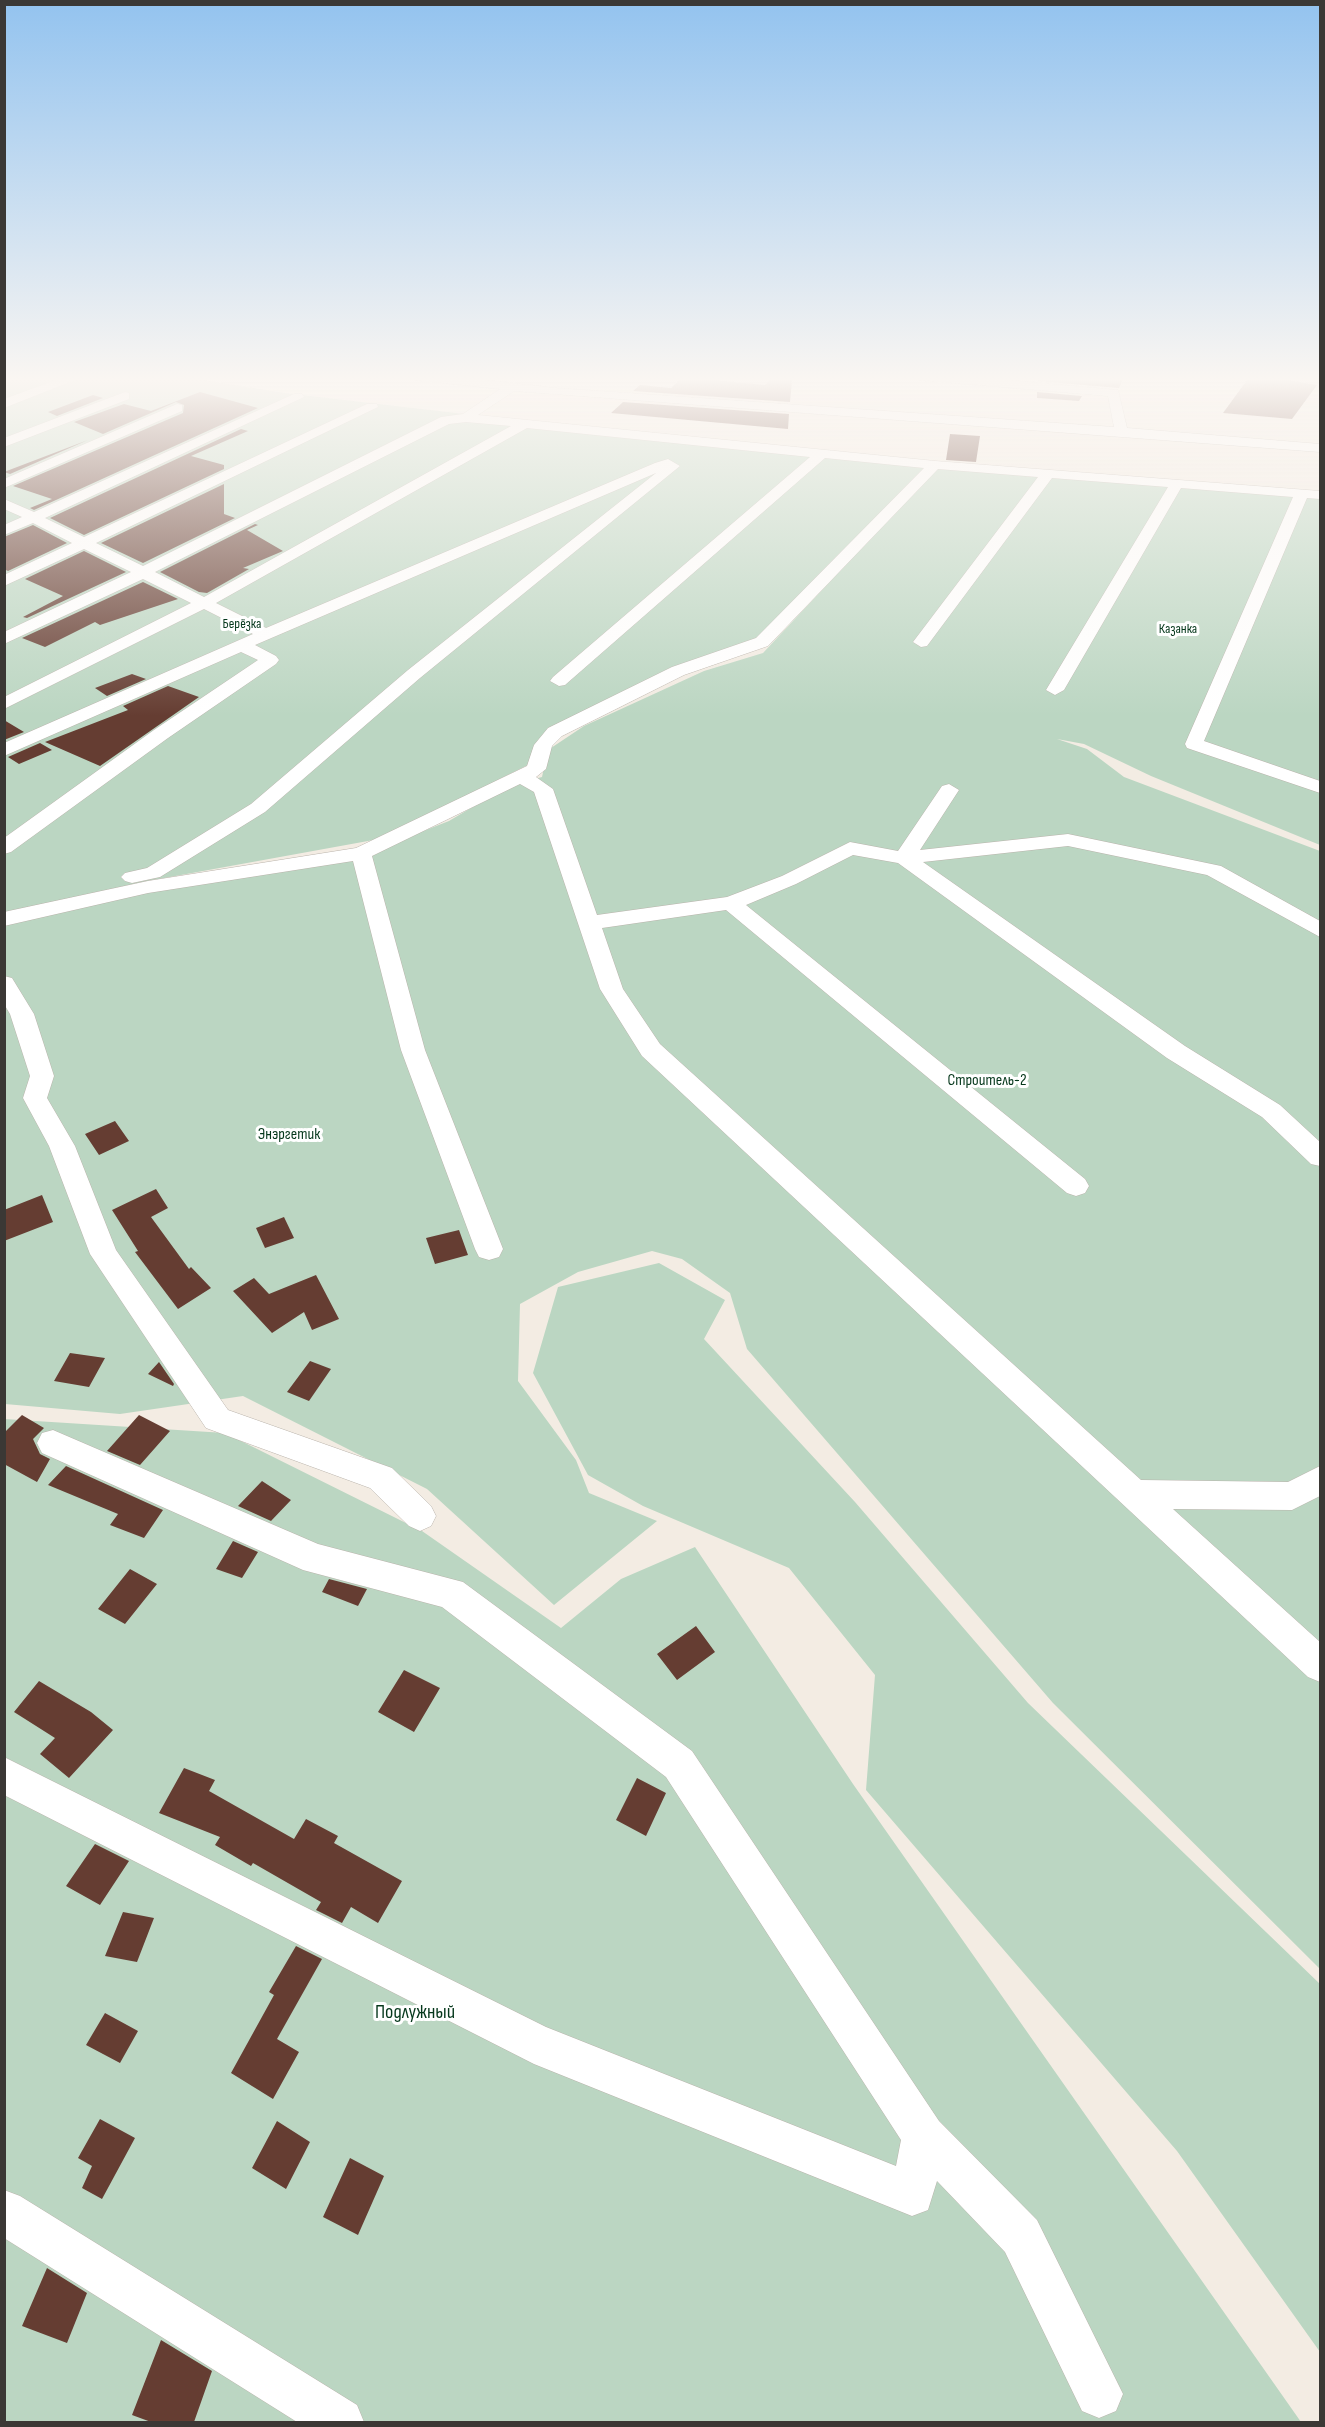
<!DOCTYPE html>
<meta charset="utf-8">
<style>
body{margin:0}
#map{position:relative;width:1325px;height:2427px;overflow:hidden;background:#f3ece3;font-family:"Sofia Sans Condensed",sans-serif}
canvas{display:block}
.frame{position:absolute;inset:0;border:6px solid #3b3835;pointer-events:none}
</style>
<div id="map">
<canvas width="1325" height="2427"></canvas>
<div class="frame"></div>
</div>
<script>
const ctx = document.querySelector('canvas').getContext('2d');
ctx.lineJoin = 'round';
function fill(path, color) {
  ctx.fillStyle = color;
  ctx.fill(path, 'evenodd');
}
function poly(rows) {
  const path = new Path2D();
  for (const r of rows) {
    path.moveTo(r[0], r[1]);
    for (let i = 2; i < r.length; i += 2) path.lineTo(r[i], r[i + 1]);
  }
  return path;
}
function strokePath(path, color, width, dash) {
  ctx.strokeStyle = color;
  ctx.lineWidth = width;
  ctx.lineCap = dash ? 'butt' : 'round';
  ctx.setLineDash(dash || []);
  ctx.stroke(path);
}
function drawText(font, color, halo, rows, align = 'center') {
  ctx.font = font + ' "Sofia Sans Condensed",sans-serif';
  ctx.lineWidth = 6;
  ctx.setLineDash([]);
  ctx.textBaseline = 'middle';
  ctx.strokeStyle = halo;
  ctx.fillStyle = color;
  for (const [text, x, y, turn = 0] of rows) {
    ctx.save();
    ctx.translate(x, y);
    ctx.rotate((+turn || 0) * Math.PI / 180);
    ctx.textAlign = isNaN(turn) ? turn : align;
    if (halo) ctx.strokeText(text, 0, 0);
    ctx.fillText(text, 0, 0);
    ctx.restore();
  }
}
fill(poly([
 [4,376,177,376,285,393,499,418,934,464,749,649,673,674,549,738,528,765,379,839,148,881,5,912],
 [937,467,1320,496,1320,845,1151,776,1084,744,1057,739,1087,749,1124,777,1320,851,1320,1969,1053,1703,747,1349,730,1293,682,1259,652,1251,578,1272,520,1304,518,1381,576,1460,589,1493,657,1521,554,1605,427,1489,243,1396,120,1414,5,1404,4,925,155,889,372,851,449,821,508,786,542,777,548,750,584,726,704,671,763,653],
 [659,1263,725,1300,704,1339,855,1502,1028,1703,1320,1984,1320,2352,1177,2151,866,1790,875,1675,789,1568,643,1506,588,1475,533,1373,558,1287],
 [4,1419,225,1433,422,1531,561,1628,621,1579,695,1547,853,1784,1301,2422,5,2422]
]), '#bbd6c2');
fill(poly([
 [1038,376,1124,376,1119,388,1038,381],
 [1250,376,1264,376,1317,385,1292,419,1223,413],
 [683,377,765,385,773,377,792,380,790,402,633,391,640,385,671,388],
 [200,392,258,408,34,510,30,508,52,499,13,486,183,413,184,405,176,402,103,434,74,422,124,404,151,411],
 [1037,392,1082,396,1079,401,1037,398],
 [93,395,103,398,57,416,48,412],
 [623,402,789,414,788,429,611,413],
 [241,429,248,431,191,456,224,465,224,469,84,535,50,518],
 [950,434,980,436,976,462,946,460],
 [88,440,10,474,4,472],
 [224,484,224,514,235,518,143,563,101,543],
 [255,524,258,525,247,530,283,551,243,568,249,569,207,593,199,592,160,572],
 [33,525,67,543,8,571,4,569,4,537],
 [84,551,126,572,27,618,23,617,63,596,25,579],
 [143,582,178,599,100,625,95,622,45,647,22,638],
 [132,674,146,679,107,696,95,688],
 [168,686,199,697,100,766,45,742,128,710,123,706],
 [4,720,24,732,4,740],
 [40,743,52,750,19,764,8,757],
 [115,1121,129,1141,99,1155,85,1134],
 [156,1189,168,1208,151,1217,189,1269,191,1267,211,1288,178,1309,135,1252,138,1251,112,1210],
 [42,1195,53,1222,4,1241,4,1210],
 [284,1217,294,1238,265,1248,256,1228],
 [459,1230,468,1255,435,1264,426,1238],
 [316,1275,339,1319,312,1330,304,1312,272,1333,233,1291,254,1278,269,1294],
 [70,1353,105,1358,89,1387,54,1381],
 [310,1361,331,1369,309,1401,287,1392],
 [159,1362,174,1384,173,1386,148,1374],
 [22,1415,44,1428,33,1439,40,1454,50,1459,37,1482,4,1464,4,1433],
 [139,1415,170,1431,140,1465,107,1451],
 [66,1466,163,1510,144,1538,110,1525,118,1514,48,1485],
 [262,1481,291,1500,271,1521,238,1506],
 [233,1541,258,1552,242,1578,216,1569],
 [130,1569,157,1584,125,1624,98,1609],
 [329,1579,367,1589,358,1606,322,1592],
 [696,1626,715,1652,677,1680,657,1654],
 [404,1670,440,1688,414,1732,378,1712],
 [39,1681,91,1712,113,1730,69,1778,40,1754,55,1738,14,1712],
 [184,1768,215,1780,209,1791,294,1839,306,1819,338,1836,334,1843,402,1881,378,1923,351,1907,342,1923,316,1910,321,1902,253,1863,251,1866,215,1845,220,1837,159,1813],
 [637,1778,666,1793,646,1836,616,1820],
 [95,1844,129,1861,100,1905,66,1886],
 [123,1912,154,1918,137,1962,105,1956],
 [296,1946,322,1959,277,2039,299,2052,273,2099,231,2073,274,1995,269,1992],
 [105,2013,138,2031,120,2063,86,2045],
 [100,2119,135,2138,102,2199,82,2188,92,2166,78,2158],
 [277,2121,310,2142,286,2189,252,2168],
 [350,2158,384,2176,358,2235,323,2217],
 [47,2268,87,2293,67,2343,22,2326],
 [161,2340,212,2371,194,2422,151,2422,132,2415]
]), '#653d32');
const minor = poly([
 [67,376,85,376,4,408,4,399,67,376],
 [409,376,449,376,556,388,1114,427,1108,396,919,380,913,376,963,376,1118,390,1127,428,1320,444,1320,452,514,391,478,415,935,461,1320,491,1320,499,1307,498,1204,741,1320,781,1320,793,1187,748,1185,744,1293,497,1181,488,1064,690,1055,695,1046,690,1168,487,1052,478,927,646,921,647,913,642,1038,477,938,469,768,646,684,675,562,736,552,746,546,769,536,777,553,789,597,915,727,897,782,876,850,842,898,851,942,786,949,784,959,790,920,850,1068,834,1221,866,1320,921,1320,937,1207,875,1068,846,923,862,1185,1046,1280,1105,1320,1142,1320,1166,1311,1164,1262,1117,1167,1058,898,863,853,855,796,884,746,905,1085,1179,1089,1186,1085,1193,1076,1196,1067,1193,726,910,602,928,623,989,660,1044,1141,1480,1288,1482,1320,1466,1320,1496,1292,1510,1173,1509,1320,1642,1320,1682,1308,1677,642,1056,600,989,534,792,520,784,372,856,425,1050,503,1249,499,1257,489,1260,479,1257,475,1249,401,1050,353,861,148,893,4,926,4,912,148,881,356,848,527,766,534,745,548,728,672,667,756,638,924,468,825,458,565,685,559,686,550,681,553,677,810,457,527,428,216,603,266,628,655,463,668,459,680,466,420,678,265,812,160,877,132,883,125,881,121,877,125,873,147,868,251,804,408,670,656,473,255,645,276,656,279,660,276,664,168,738,11,852,4,854,4,838,154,730,258,660,241,652,4,756,4,743,253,634,204,609,4,709,4,697,191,603,143,579,4,644,4,632,131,572,84,549,4,586,4,575,72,543,33,523,4,535,4,525,22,517,4,509,4,499,34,512,294,394,302,394,304,397,45,518,84,537,367,404,377,404,378,407,96,543,143,566,441,417,463,414,500,389,415,380,409,376],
 [466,422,511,426,204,597,155,572,449,424,466,422],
 [125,392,129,393,129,399,4,447,4,438,125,392],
 [177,404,182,405,182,411,4,488,4,479,177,404],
 [4,976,12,978,34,1014,54,1076,47,1098,75,1146,116,1250,228,1410,392,1468,431,1506,436,1516,431,1526,420,1531,409,1526,370,1488,206,1428,90,1254,49,1146,23,1098,30,1076,10,1014,4,1004,4,976],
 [53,1430,318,1544,463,1582,692,1751,939,2121,1037,2220,1123,2394,1116,2411,1099,2418,1082,2411,1005,2252,937,2181,928,2210,912,2216,534,2064,4,1795,4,1757,546,2027,896,2166,901,2140,666,1777,442,1607,303,1570,42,1453,37,1443,42,1433,53,1430],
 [4,2190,20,2196,357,2405,364,2422,297,2422,4,2238,4,2190]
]);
strokePath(minor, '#bab4ac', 1);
fill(minor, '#fff');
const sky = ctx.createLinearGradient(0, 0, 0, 716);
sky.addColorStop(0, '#93c3ef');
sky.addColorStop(0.53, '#faf6f2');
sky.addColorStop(1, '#faf6f200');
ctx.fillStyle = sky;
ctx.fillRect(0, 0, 1325, 716);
drawText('14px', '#06381c', '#fff', [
 ["Берёзка",242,624],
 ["Казанка",1178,629]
]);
drawText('16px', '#06381c', '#fff', [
 ["Строитель-2",987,1081],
 ["Энэргетик",289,1135]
]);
drawText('20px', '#06381c', '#fff', [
 ["Подлужный",415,2013]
]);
</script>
